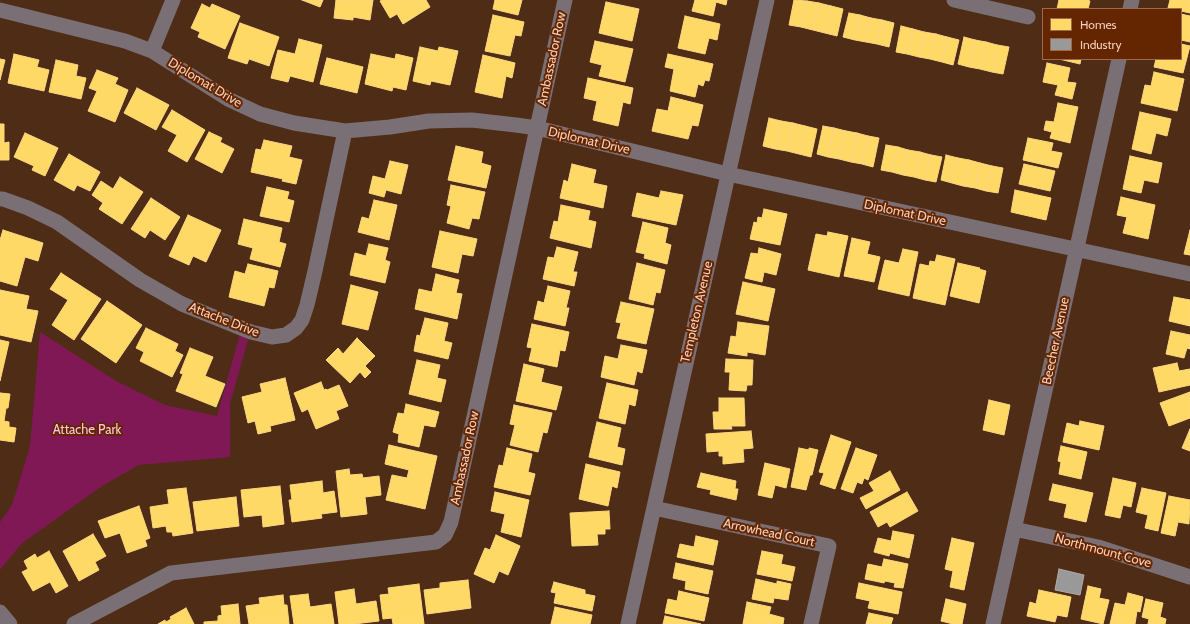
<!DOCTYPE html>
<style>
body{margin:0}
#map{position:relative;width:1190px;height:624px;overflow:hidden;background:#4e2c16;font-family:Cabin,sans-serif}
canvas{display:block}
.legend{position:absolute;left:1042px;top:8px;width:140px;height:52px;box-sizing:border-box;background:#642600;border:1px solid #9e6a4c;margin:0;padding:5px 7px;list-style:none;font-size:12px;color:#f6cfbd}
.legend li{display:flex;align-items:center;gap:8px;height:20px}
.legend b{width:20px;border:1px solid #9e6a4c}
</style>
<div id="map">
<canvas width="1190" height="624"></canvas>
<ul class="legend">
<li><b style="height:11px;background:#ffd966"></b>Homes</li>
<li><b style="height:11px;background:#999"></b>Industry</li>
</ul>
</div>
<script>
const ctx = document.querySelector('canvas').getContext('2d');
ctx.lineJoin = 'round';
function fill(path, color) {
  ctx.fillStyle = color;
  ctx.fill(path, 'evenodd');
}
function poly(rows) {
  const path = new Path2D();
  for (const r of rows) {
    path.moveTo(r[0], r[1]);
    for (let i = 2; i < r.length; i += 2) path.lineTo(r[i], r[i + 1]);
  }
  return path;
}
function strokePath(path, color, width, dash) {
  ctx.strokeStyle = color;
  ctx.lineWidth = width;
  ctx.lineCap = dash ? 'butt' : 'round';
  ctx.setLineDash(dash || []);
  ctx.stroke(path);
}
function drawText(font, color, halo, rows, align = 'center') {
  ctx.font = font + ' Cabin,sans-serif';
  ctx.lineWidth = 4;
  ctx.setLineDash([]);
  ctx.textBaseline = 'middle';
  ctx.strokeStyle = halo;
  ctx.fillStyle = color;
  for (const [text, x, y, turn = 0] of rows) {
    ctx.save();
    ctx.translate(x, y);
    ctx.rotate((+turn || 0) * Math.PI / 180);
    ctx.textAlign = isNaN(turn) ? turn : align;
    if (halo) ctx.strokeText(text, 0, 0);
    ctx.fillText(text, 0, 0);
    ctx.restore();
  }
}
fill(poly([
 [40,332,116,381,165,405,217,416,240,334,248,340,230,404,230,457,139,465,102,486,21,544,0,570,0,522,12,505,30,446]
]), '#801856');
const homes = poly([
 [302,0,323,0,320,7,302,0],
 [336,0,373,0,370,20,353,17,353,20,334,18,336,0],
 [382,0,426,0,430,7,403,24,397,14,390,18,380,1,382,0],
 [495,0,522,0,518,15,493,9,495,0],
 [695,0,727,0,726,5,716,2,713,16,692,11,695,0],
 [794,0,807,1,801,27,789,25,794,0],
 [1059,0,1087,0,1090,1,1088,9,1057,9,1059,0],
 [1170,0,1190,0,1190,13,1181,11,1181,9,1168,8,1170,0],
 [807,1,819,3,813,30,801,27,807,1],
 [606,2,639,9,632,41,599,33,606,2],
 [819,3,831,6,825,33,813,30,819,3],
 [202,4,210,8,212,4,240,16,225,49,198,37,200,32,191,28,202,4],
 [831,6,843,9,837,36,825,33,831,6],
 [849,13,860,15,855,40,843,37,849,13],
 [1181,14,1190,16,1190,42,1181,40,1181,14],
 [493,15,524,22,521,36,515,35,510,56,485,51,493,15],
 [860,15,871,18,866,42,855,40,860,15],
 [685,16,720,24,717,40,709,38,705,54,678,48,685,16],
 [871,18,882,20,877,44,866,42,871,18],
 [882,20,894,23,889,47,877,44,882,20],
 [240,23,279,37,269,66,249,59,247,64,228,58,240,23],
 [901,26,913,29,907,54,896,52,901,26],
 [913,29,924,32,919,57,907,54,913,29],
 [924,32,936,34,930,59,919,57,924,32],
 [936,34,947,37,942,62,930,59,936,34],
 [947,37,959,40,953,65,942,62,947,37],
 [964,37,975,40,969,67,958,64,964,37],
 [299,39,322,45,313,82,290,76,288,82,271,78,278,50,295,54,299,39],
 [975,40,986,42,980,69,969,67,975,40],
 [595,41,633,49,625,82,599,76,602,65,590,62,595,41],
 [986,42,997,45,992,72,980,69,986,42],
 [1181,44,1190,46,1183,73,1154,67,1156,59,1181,59,1181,44],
 [997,45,1009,47,1003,74,992,72,997,45],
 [420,47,438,51,439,47,458,51,450,85,431,81,430,85,413,81,420,47],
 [14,54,39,60,37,67,49,70,44,91,8,83,14,54],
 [371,54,395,59,396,54,413,58,406,90,393,87,392,91,365,84,371,54],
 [668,54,713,64,709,81,705,80,703,86,698,84,695,97,670,91,674,69,665,67,668,54],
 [483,55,515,63,512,78,506,76,502,98,475,92,483,55],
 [327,58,363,67,357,93,320,84,327,58],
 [0,59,5,60,0,80,0,59],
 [1059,59,1081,59,1080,64,1059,59],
 [56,60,78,65,76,76,86,78,81,99,49,92,56,60],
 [1047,63,1070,68,1067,82,1076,83,1072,99,1055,95,1058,85,1043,82,1047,63],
 [97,70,118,78,115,84,128,90,115,122,88,111,97,91,89,88,97,70],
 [1154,72,1184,79,1177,111,1141,103,1145,85,1151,86,1154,72],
 [588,78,633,88,630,104,623,102,618,126,593,120,597,101,584,98,588,78],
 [137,88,169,105,156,130,124,113,137,88],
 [671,97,703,105,698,126,692,125,688,139,652,131,657,109,668,111,671,97],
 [1058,103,1078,107,1070,143,1050,138,1052,132,1044,130,1046,121,1054,122,1058,103],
 [172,110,205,130,187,162,168,151,177,135,162,127,172,110],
 [1140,112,1171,119,1167,136,1156,133,1151,154,1132,149,1140,112],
 [769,118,781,121,775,149,763,146,769,118],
 [781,121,793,123,787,151,775,149,781,121],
 [793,123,805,126,799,154,787,151,793,123],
 [0,124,4,124,4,143,9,142,9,160,0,160,0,124],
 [805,126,817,129,811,157,799,154,805,126],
 [823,126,834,128,828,157,817,154,823,126],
 [834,128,846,131,839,159,828,157,834,128],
 [846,131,857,133,851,162,839,159,846,131],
 [209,132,222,138,220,142,234,149,222,173,195,159,209,132],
 [25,133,58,148,45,176,32,170,34,166,14,157,25,133],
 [857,133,868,136,862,164,851,162,857,133],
 [868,136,879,138,873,167,862,164,868,136],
 [1028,138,1053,143,1051,151,1062,153,1058,168,1023,160,1028,138],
 [264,140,292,146,289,157,302,160,296,184,282,181,283,179,251,172,256,149,261,150,264,140],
 [886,145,898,147,892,172,881,170,886,145],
 [456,146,483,152,481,163,491,166,486,188,448,180,456,146],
 [898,147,908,150,903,175,892,172,898,147],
 [908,150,920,152,914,177,903,175,908,150],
 [920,152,931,155,925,180,914,177,920,152],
 [69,154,100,172,90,191,77,185,74,191,54,180,69,154],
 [931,155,942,157,936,182,925,180,931,155],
 [946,155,958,158,952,183,941,180,946,155],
 [1130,156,1162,163,1158,183,1144,180,1141,193,1123,189,1130,156],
 [958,158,969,160,963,186,952,183,958,158],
 [969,160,980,163,975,188,963,186,969,160],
 [390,161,408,165,401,194,386,190,384,197,369,193,373,176,385,179,390,161],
 [980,163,992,166,986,191,975,188,980,163],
 [572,164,596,170,593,183,607,186,603,208,560,198,564,180,568,182,572,164],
 [1024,164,1055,171,1050,191,1019,184,1024,164],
 [992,166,1003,168,998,193,986,191,992,166],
 [120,177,143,192,122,224,99,209,103,203,92,195,101,181,113,189,120,177],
 [451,185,485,192,479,219,472,218,469,229,447,223,451,206,447,205,451,185],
 [267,187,289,192,287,199,294,201,289,222,260,216,267,187],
 [1015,190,1051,198,1046,220,1011,212,1015,190],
 [661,191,683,195,676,225,632,216,637,193,659,198,661,191],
 [1121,197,1155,205,1148,239,1123,233,1127,217,1117,215,1121,197],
 [151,198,180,217,165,240,150,230,145,238,131,229,151,198],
 [374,200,397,205,389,240,358,232,362,217,369,219,374,200],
 [561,205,590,211,588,220,596,222,591,248,550,238,554,221,558,222,561,205],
 [764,209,787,214,780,245,750,239,754,222,757,223,758,217,762,218,764,209],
 [188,215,221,230,206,262,193,256,189,265,169,256,188,215],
 [244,219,282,228,279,242,286,244,280,267,250,259,253,248,238,244,244,219],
 [643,222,668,228,665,243,671,245,667,264,644,258,645,254,636,252,643,222],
 [3,230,43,243,38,261,25,257,17,286,0,281,0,240,3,230],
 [1190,230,1190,255,1184,254,1190,230],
 [440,231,477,239,473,256,462,254,458,273,432,267,440,231],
 [828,232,848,236,839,277,808,270,816,234,827,236,828,232],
 [852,238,870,242,867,254,880,257,874,282,844,276,852,238],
 [369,244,388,248,385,260,390,262,385,283,350,275,355,253,366,256,369,244],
 [557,247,578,252,573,272,577,272,574,286,543,279,548,257,554,258,557,247],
 [759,248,781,254,776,275,764,272,762,282,745,278,751,253,758,254,759,248],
 [903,249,918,252,909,296,878,289,885,260,899,263,903,249],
 [937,255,955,259,945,305,913,298,920,264,929,266,930,261,935,262,937,255],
 [637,263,665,270,660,293,656,292,653,305,629,299,637,263],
 [958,263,980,268,979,269,986,271,979,303,950,296,958,263],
 [248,264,278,271,274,288,269,287,264,306,229,297,235,271,245,274,248,264],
 [61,273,101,299,74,340,52,325,68,300,50,289,61,273],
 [436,274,459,280,456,293,462,294,457,319,415,309,419,289,432,292,436,274],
 [743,282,775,289,768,321,736,314,743,282],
 [351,285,378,292,368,330,342,324,351,285],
 [548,286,570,291,566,308,569,308,565,326,534,319,538,301,544,303,548,286],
 [0,290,29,296,26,309,38,311,31,342,0,335,0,290],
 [1174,297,1190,300,1190,326,1169,321,1174,297],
 [107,301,142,325,116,363,81,339,107,301],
 [621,302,654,309,646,344,617,338,621,323,616,322,621,302],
 [425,318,448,323,444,341,452,343,448,359,414,351,417,335,420,336,425,318],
 [738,322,769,326,765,355,747,352,747,356,728,353,731,336,736,337,738,322],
 [532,324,569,332,565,351,560,350,557,367,529,361,532,348,527,347,532,324],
 [146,328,178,344,175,351,183,355,172,377,140,361,144,352,136,348,146,328],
 [1171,331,1190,335,1190,349,1187,348,1184,358,1166,354,1171,331],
 [357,338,375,356,365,366,371,372,365,378,360,372,350,383,326,360,338,348,343,354,357,338],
 [0,340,9,342,0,381,0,340],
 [621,345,647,350,642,373,637,371,634,385,601,377,605,356,618,359,621,345],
 [190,348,213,357,205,376,225,384,216,407,176,391,183,374,180,373,190,348],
 [726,359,753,360,752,385,747,385,746,391,729,390,730,372,725,372,726,359],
 [417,360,440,365,437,378,446,380,441,402,409,394,417,360],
 [1177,363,1179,371,1190,369,1190,385,1159,392,1153,368,1177,363],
 [524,364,544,369,541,382,562,387,556,410,516,401,524,364],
 [285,378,295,420,270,426,271,431,258,434,255,421,248,423,242,397,262,392,260,384,285,378],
 [321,382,324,390,326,389,327,390,339,385,348,406,336,411,339,419,316,429,308,409,302,412,294,393,321,382],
 [607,383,638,390,635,406,629,404,625,424,599,418,607,383],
 [1190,392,1190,418,1169,426,1160,403,1190,392],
 [0,393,10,394,8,408,6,408,4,421,9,422,9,427,16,428,14,442,0,440,0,393],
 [719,398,744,398,745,426,731,426,732,429,714,429,713,412,719,412,719,398],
 [989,400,1010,405,1004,435,983,430,989,400],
 [406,404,439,412,435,427,424,425,419,447,398,442,399,434,393,432,398,413,404,414,406,404],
 [514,405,552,413,547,433,543,432,538,452,510,445,515,425,510,424,514,405],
 [1080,421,1104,426,1099,450,1063,442,1067,423,1079,426,1080,421],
 [597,422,621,428,617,447,625,449,622,465,589,457,597,422],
 [1190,429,1190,451,1182,448,1190,429],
 [751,431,753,448,743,449,744,462,723,464,723,456,719,456,719,451,707,452,706,434,751,431],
 [831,435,851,442,835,489,820,484,824,473,819,472,831,435],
 [389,445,437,456,425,509,386,500,392,475,407,478,409,470,385,464,389,445],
 [1061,446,1087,452,1081,479,1059,474,1061,462,1058,461,1061,446],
 [507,448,532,454,528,472,535,474,530,495,494,487,499,465,503,466,507,448],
 [799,448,809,450,809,448,818,450,812,475,810,475,806,490,791,487,799,448],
 [856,448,877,455,868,480,864,478,862,484,857,482,853,493,841,489,856,448],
 [765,463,790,469,786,488,775,485,772,498,758,495,765,463],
 [586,464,620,472,617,488,612,486,608,506,579,499,586,464],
 [349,469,350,475,362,474,363,478,379,476,381,495,365,497,367,514,341,517,336,471,349,469],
 [890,471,900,490,866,509,860,498,874,491,869,483,890,471],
 [701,473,736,481,735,489,738,489,736,500,710,494,711,490,697,487,701,473],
 [1113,478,1136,483,1131,507,1123,505,1120,518,1105,515,1113,478],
 [322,481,323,493,334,491,337,512,321,514,322,518,292,522,289,500,292,500,290,485,322,481],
 [1053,484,1093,493,1086,522,1064,517,1067,504,1049,500,1053,484],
 [280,486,284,524,263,527,262,515,244,517,241,490,280,486],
 [186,488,193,533,173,536,172,532,167,532,166,526,153,528,150,507,169,504,167,490,186,488],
 [1142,488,1166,493,1158,531,1145,528,1148,515,1136,512,1142,488],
 [495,492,529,500,521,537,501,532,505,514,491,511,495,492],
 [907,492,918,511,890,527,887,522,878,527,870,512,907,492],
 [1169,496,1190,500,1189,524,1178,522,1175,536,1161,533,1169,496],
 [236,497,239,526,197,531,193,502,236,497],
 [139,506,150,538,145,540,147,546,127,553,120,533,105,538,98,521,139,506],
 [609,511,610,529,605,529,605,534,597,534,598,545,572,546,570,513,609,511],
 [893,531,914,535,909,558,890,553,889,556,874,552,878,538,891,541,893,531],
 [93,534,106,556,95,562,99,570,79,581,63,551,93,534],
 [496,535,520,546,508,575,499,571,494,583,474,574,485,548,490,550,496,535],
 [696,536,718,541,713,565,677,557,680,544,694,547,696,536],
 [952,538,974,543,964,590,950,587,953,571,945,569,952,538],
 [49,551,68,586,56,593,50,582,33,591,22,572,28,569,24,561,35,554,37,558,49,551],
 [762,551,783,555,781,564,795,567,792,581,757,574,762,551],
 [884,559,908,564,903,588,894,587,895,583,885,581,884,583,865,579,868,564,882,567,884,559],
 [676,563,713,571,708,594,685,589,686,581,673,578,676,563],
 [756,579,777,584,777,581,791,584,788,600,774,598,773,603,752,599,756,579],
 [468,580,471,608,427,614,424,590,440,588,440,583,468,580],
 [554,582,585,590,585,594,595,596,592,611,554,603,556,593,551,592,554,582],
 [859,583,902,592,898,614,868,608,870,601,856,598,859,583],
 [419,584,424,624,393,624,392,618,383,619,380,595,389,594,388,588,419,584],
 [1088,586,1101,589,1099,598,1109,600,1103,624,1081,619,1088,586],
 [354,589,356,604,376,601,379,621,354,624,339,624,335,592,354,589],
 [1039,590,1071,597,1067,617,1057,615,1055,622,1027,616,1030,602,1036,604,1039,590],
 [679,591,709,598,704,621,665,613,668,599,677,601,679,591],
 [1128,593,1143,597,1140,612,1137,611,1135,624,1110,624,1115,603,1125,605,1128,593],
 [308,594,310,607,331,604,334,624,294,624,290,596,308,594],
 [283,595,284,605,287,605,289,624,249,624,246,606,260,604,259,598,283,595],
 [946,599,966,604,962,624,953,624,941,621,946,599],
 [1146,599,1163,603,1160,617,1166,619,1165,624,1148,624,1149,619,1142,617,1146,599],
 [747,602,771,607,769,614,784,618,783,624,743,624,747,602],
 [238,604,240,624,204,624,204,622,218,621,218,616,222,615,221,606,238,604],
 [555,607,592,615,590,624,551,624,555,607],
 [186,608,194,624,158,624,165,620,166,622,171,619,170,617,186,608],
 [869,613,893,618,891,624,866,624,869,613],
 [665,616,701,624,663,624,665,616]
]);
fill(homes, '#ffd966');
strokePath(homes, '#fcd680', 1);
const industry = poly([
 [1059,569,1084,575,1080,595,1055,590,1059,569]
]);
fill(industry, '#999');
strokePath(industry, '#b5a9a4', 1);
strokePath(poly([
 [954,0,1028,17],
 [1130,9,1132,0],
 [0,10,125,41,152,51,228,99,260,114,294,123,345,131,390,127,429,121,472,120,516,125,537,128,728,174,1190,274],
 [152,51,173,0],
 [0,199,3,199,28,208,57,222,140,280,182,304,251,332,272,337,286,335,296,328,302,320,307,305,315,271,345,131],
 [654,508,829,546,811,624],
 [1014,529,1098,547,1190,577],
 [0,612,10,624],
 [74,624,171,573,436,542,445,535,451,522,565,0],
 [628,624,767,0],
 [993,624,1119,59]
]), '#796f75', 15);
drawText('13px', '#f6cfbd', '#642600', [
 ["Ambassador Row",552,59,-78],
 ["Diplomat Drive",205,83,31],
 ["Diplomat Drive",589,141,13],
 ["Diplomat Drive",905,213,12],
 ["Templeton Avenue",697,312,-77],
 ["Attache Drive",224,320,21],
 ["Beecher Avenue",1056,341,-78],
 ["Ambassador Row",465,458,-78],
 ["Arrowhead Court",769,533,12],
 ["Northmount Cove",1103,551,15]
]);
drawText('13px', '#fec2e1', '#642600', [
 ["Attache Park",87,430]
]);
</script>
